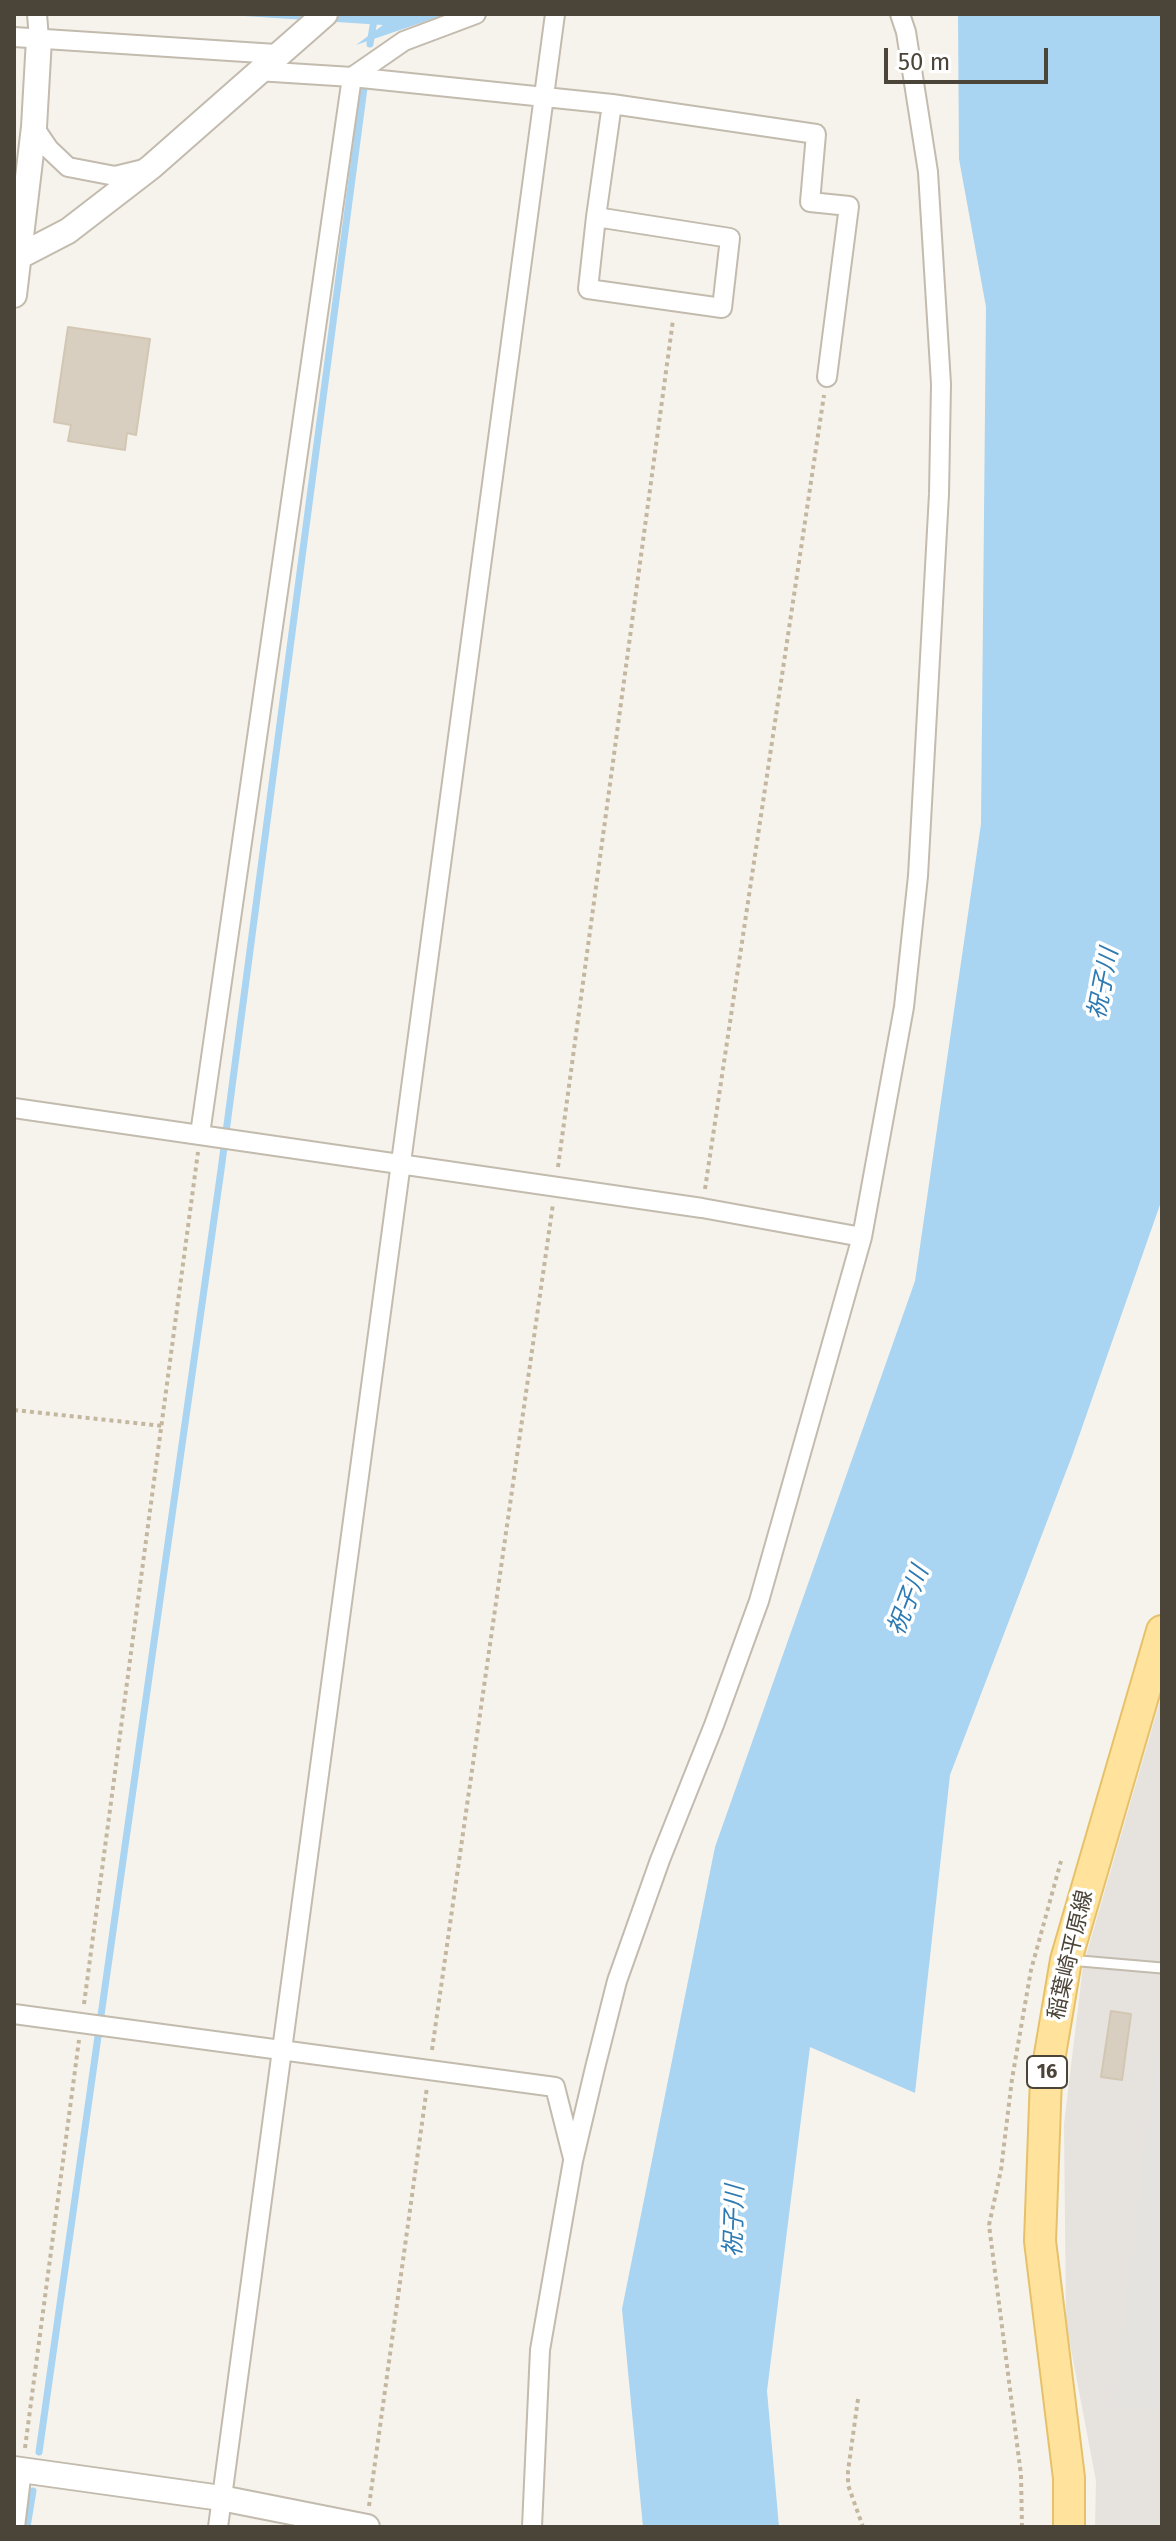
<!DOCTYPE html>
<meta charset="utf-8">
<style>
body{margin:0}
#map{position:relative;width:1176px;height:2541px;overflow:hidden;background:#f6f3ec;font-family:"Fira Sans",sans-serif}
canvas{display:block}
.frame{position:absolute;inset:0;border:16px solid #4b4439;pointer-events:none}
.scale{position:absolute;left:884px;top:48px;width:164px;height:36px;box-sizing:border-box;border:4px solid #4b4439;border-top:0;padding-left:10px;font-size:24px;line-height:28px;white-space:nowrap;color:#4b4439;-webkit-text-stroke:6px #fff;paint-order:stroke}
</style>
<div id="map">
<canvas width="1176" height="2541"></canvas>
<div class="frame"></div>
<div class="scale">50 m</div>
</div>
<script>
const ctx = document.querySelector('canvas').getContext('2d');
ctx.lineJoin = 'round';
function fill(path, color) {
  ctx.fillStyle = color;
  ctx.fill(path, 'evenodd');
}
function poly(rows) {
  const path = new Path2D();
  for (const r of rows) {
    path.moveTo(r[0], r[1]);
    for (let i = 2; i < r.length; i += 2) path.lineTo(r[i], r[i + 1]);
  }
  return path;
}
function strokePath(path, color, width, dash) {
  ctx.strokeStyle = color;
  ctx.lineWidth = width;
  ctx.lineCap = dash ? 'butt' : 'round';
  ctx.setLineDash(dash || []);
  ctx.stroke(path);
}
function drawText(font, color, halo, rows, align = 'center') {
  ctx.font = font + ' "Fira Sans","Noto Sans JP",sans-serif';
  ctx.lineWidth = 7;
  ctx.setLineDash([]);
  ctx.textBaseline = 'middle';
  ctx.strokeStyle = halo;
  ctx.fillStyle = color;
  for (const [text, x, y, turn = 0] of rows) {
    ctx.save();
    ctx.translate(x, y);
    ctx.rotate((+turn || 0) * Math.PI / 180);
    ctx.textAlign = isNaN(turn) ? turn : align;
    if (halo) ctx.strokeText(text, 0, 0);
    ctx.fillText(text, 0, 0);
    ctx.restore();
  }
}
fill(poly([
 [1162,1694,1162,2527,1095,2527,1096,2481,1066,2323,1064,2124,1083,1966]
]), '#e6e2dd');
fill(poly([
 [1161,2016,1162,2016,1162,2411,1114,2405]
]), '#e5e3e0');
fill(poly([
 [213,14,447,14,356,45,383,25],
 [958,14,1162,14,1162,1199,1072,1456,950,1775,915,2093,810,2047,767,2391,779,2527,643,2527,622,2309,715,1847,915,1281,981,824,986,307,959,159]
]), '#a9d4f2');
strokePath(poly([
 [370,44,375,14],
 [39,2452,221,1170,364,88],
 [27,2527,33,2491]
]), '#a9d4f2', 7);
const building = poly([
 [68,327,150,339,136,435,127,433,125,450,68,441,71,425,54,422,68,327],
 [1111,2011,1131,2014,1122,2080,1101,2077,1111,2011]
]);
fill(building, '#d8cfc1');
strokePath(building, '#d3c7b4', 2);
const service = poly([
 [1069,1960,1162,1968]
]);
const minor = poly([
 [37,14,39,39],
 [14,37,276,54],
 [352,77,612,104,816,134,810,202,849,206,827,377],
 [352,77,404,41,476,14],
 [34,127,49,149,68,167,115,176,144,169],
 [596,217,730,238,722,308,588,289,596,217,612,104],
 [14,1108,702,1208,862,1237],
 [200,1134,352,77,257,71],
 [14,2014,555,2087,573,2158],
 [15,2527,22,2470],
 [218,2527,555,14],
 [532,2527,540,2350,573,2161,595,2068,617,1981,660,1860,714,1725,759,1601,862,1237,904,1007,918,876,939,494,941,384,928,172,906,32,900,14]
]);
const tertiary = poly([
 [14,259,68,231,151,167,325,14],
 [14,295,34,127,39,39],
 [14,2469,221,2498,367,2527]
]);
const primary = poly([
 [1069,2527,1069,2478,1040,2241,1046,2078,1066,1960,1162,1631]
]);
strokePath(service, '#c2bbae', 13);
strokePath(minor, '#c2bbae', 22);
strokePath(tertiary, '#c2bbae', 28);
strokePath(primary, '#e6c16a', 34);
strokePath(poly([
 [558,1167,673,320],
 [705,1189,824,395],
 [14,1410,163,1426],
 [84,2004,198,1152],
 [432,2050,553,1204],
 [858,2399,848,2471,848,2485,863,2527],
 [25,2448,79,2040],
 [369,2506,427,2087],
 [1022,2527,1021,2475,989,2225,1001,2170,1012,2079,1031,1970,1061,1861]
]), '#c4b79f', 4, [4, 4]);
strokePath(service, '#fff', 9);
strokePath(minor, '#fff', 18);
strokePath(tertiary, '#fff', 24);
strokePath(primary, '#ffe39c', 30);
for (const [x, y, w] of [
 [1047,2072,40]
]) {
  const box = new Path2D();
  box.roundRect(x - w / 2, y - 16, w, 32, 6);
  ctx.fillStyle = '#fff';
  ctx.fill(box);
  strokePath(box, '#4b4439', 2);
}
drawText('bold 20px', '#4b4439', null, [
 ["16",1047,2072]
]);
drawText('22px', '#4b4439', '#fff', [
 ["稲葉崎平原線",1071,1955,-77]
]);
drawText('italic 24px', '#2e7ab2', '#fff', [
 ["祝子川",1104,984,-79],
 ["祝子川",909,1601,-69],
 ["祝子川",735,2221,-88]
]);
</script>
